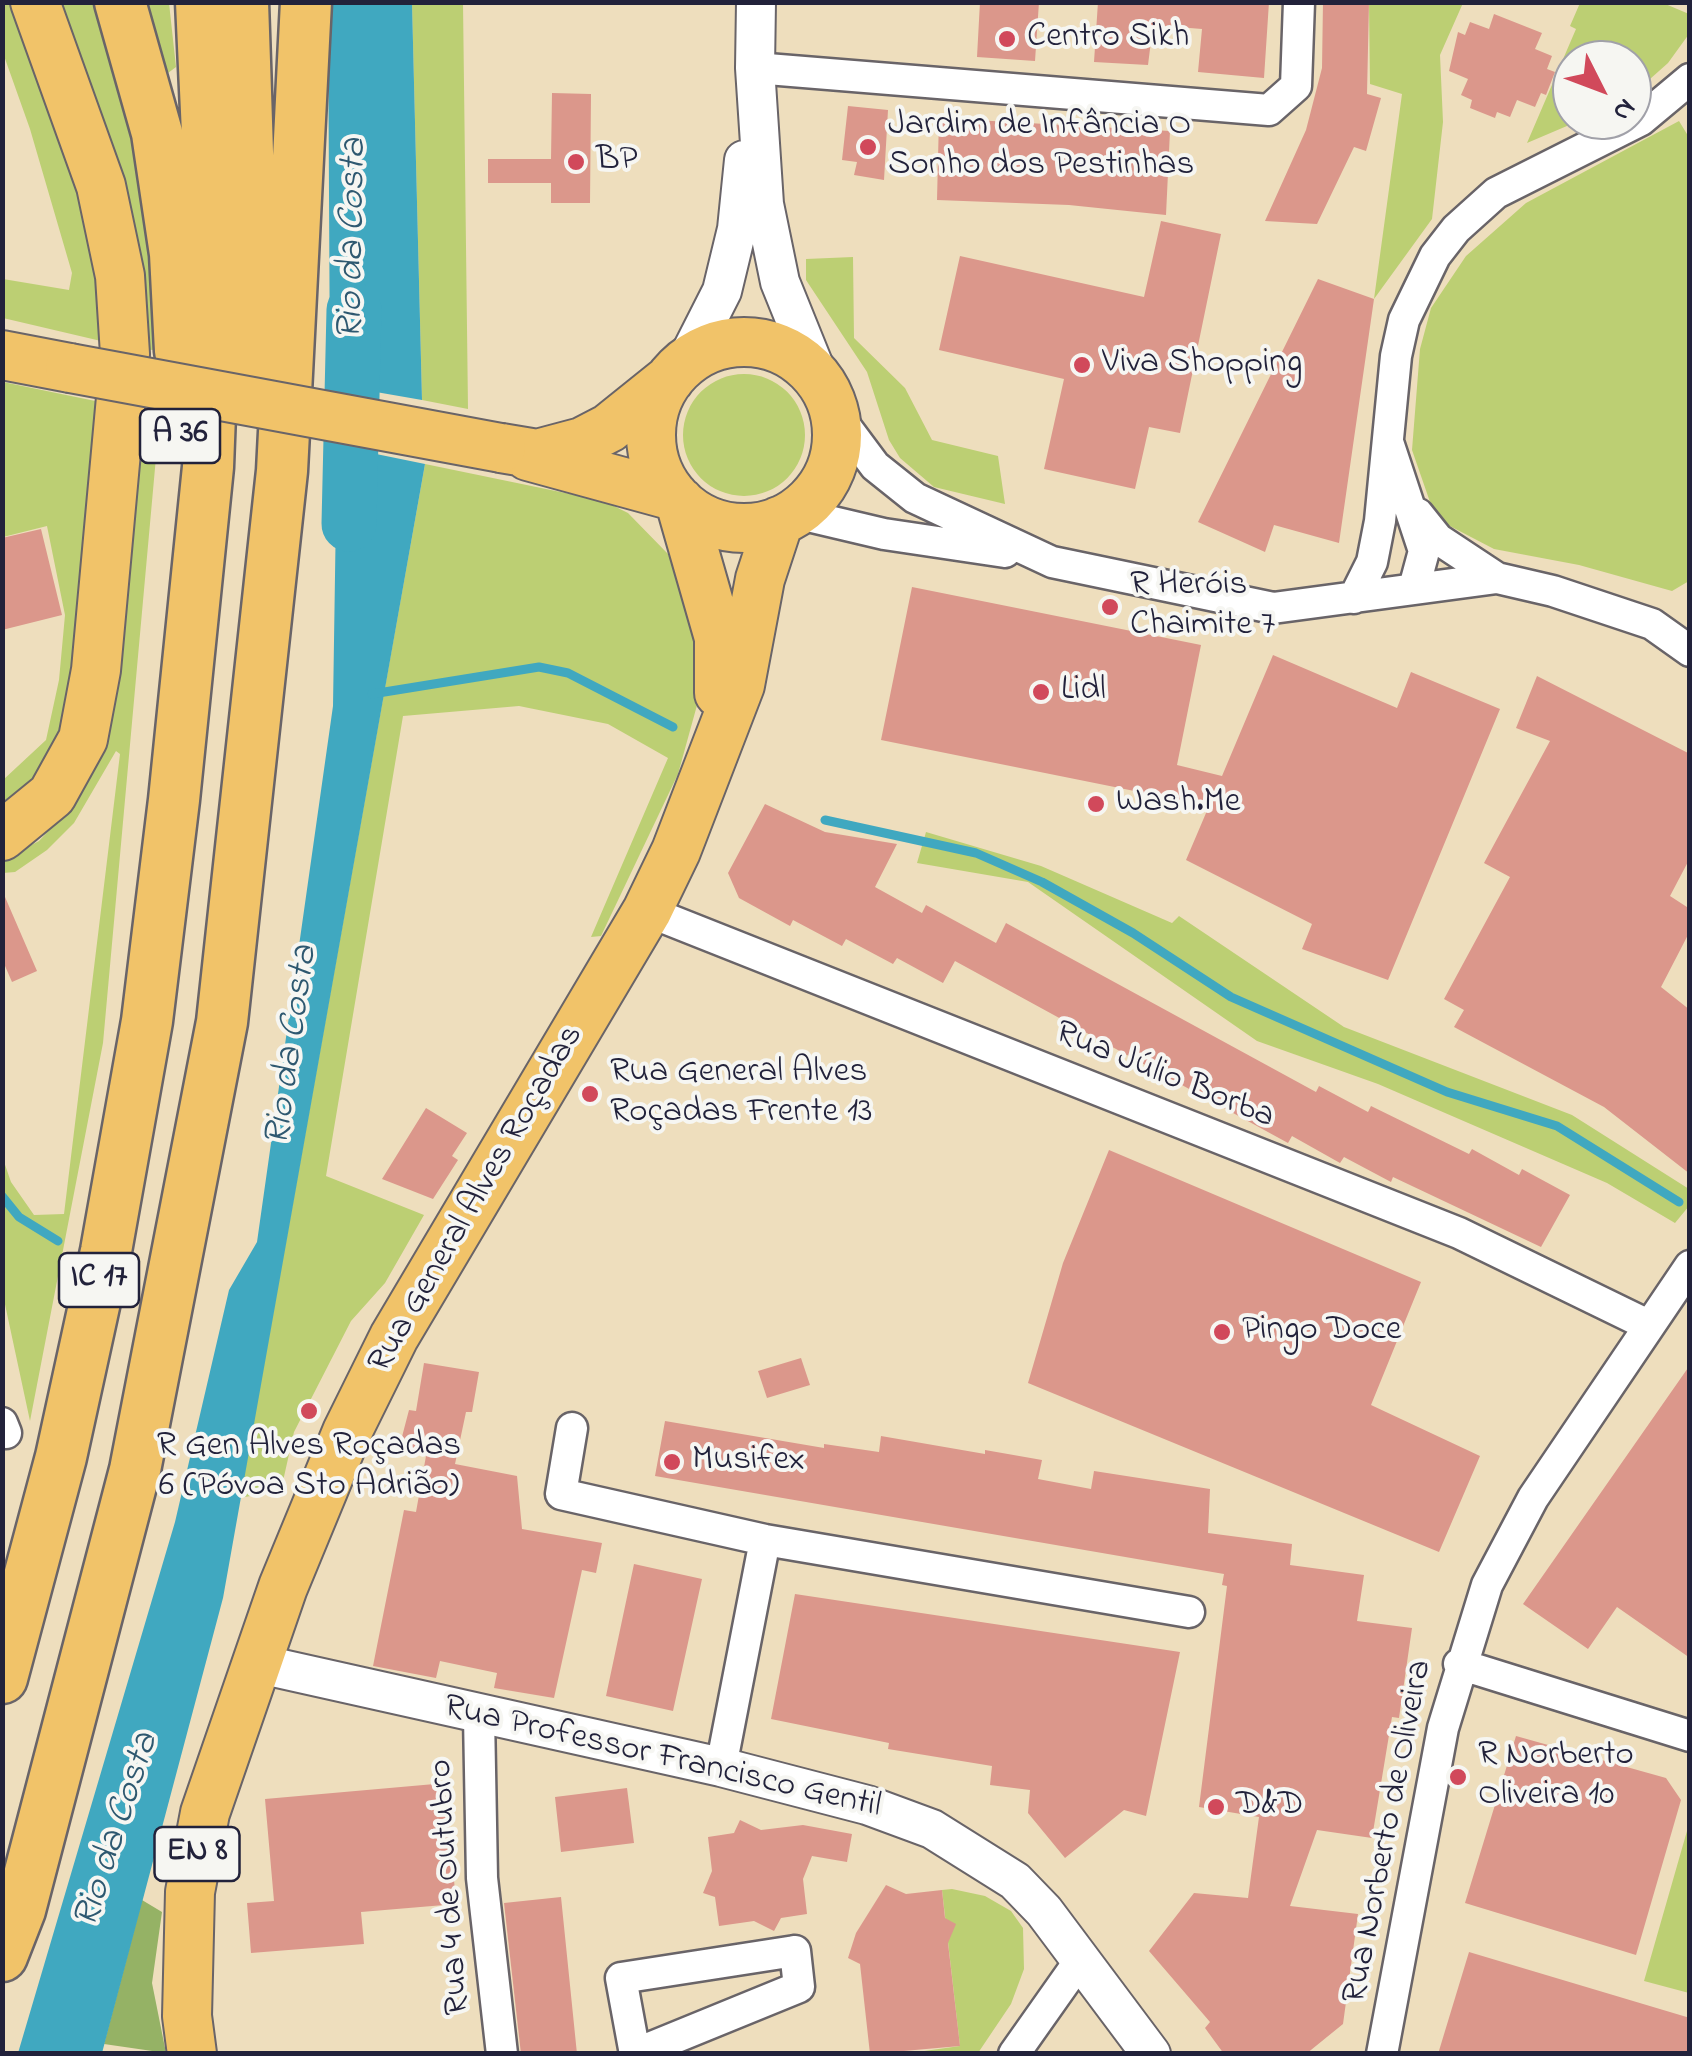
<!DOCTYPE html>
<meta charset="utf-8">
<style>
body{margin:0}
#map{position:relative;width:1692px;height:2056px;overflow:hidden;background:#eedebd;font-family:"Indie Flower",sans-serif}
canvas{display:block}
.frame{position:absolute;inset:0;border:5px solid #22223b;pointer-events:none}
.north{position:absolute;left:1552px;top:40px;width:100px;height:100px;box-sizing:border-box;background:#f6f6f2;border:2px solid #a1a1a9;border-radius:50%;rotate:132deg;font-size:28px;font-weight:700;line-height:40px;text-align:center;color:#22223b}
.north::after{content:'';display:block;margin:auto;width:35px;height:45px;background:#d1495b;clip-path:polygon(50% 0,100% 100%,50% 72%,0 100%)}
</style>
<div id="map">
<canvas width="1692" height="2056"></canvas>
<div class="frame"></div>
<div class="north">N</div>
</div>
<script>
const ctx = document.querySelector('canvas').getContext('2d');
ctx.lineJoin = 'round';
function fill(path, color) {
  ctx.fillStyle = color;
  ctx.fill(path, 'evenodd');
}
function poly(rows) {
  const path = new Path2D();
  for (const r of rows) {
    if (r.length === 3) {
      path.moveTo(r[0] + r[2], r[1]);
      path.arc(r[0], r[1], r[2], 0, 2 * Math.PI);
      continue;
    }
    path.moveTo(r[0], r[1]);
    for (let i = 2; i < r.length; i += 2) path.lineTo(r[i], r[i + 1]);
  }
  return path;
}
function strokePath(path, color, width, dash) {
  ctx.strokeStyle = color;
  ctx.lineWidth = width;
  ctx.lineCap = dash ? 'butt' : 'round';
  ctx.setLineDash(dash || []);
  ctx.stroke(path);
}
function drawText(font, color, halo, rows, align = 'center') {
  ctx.font = font + ' "Indie Flower",sans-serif';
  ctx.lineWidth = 8;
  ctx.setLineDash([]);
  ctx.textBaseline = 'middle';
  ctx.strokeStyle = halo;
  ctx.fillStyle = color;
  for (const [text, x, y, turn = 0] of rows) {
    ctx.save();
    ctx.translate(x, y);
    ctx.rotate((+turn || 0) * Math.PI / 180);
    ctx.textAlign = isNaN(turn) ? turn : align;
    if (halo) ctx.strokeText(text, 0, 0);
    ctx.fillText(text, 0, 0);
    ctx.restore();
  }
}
fill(poly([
 [3,3,14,3,84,197,99,280,101,341,3,318,3,279,69,290,72,273,30,129,3,53],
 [54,3,97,3,143,177,159,351,139,348],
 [144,3,169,3,176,67,168,73],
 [412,3,463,3,468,409,422,400],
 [1369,3,1463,3,1440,55,1443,122,1432,219,1374,299,1402,94,1370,84],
 [1580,3,1663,3,1689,14,1689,34,1668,63,1632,95,1632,60,1572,60,1572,120,1581,120,1527,143,1576,29,1570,26],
 [1679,121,1690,139,1689,581,1672,591,1579,565,1494,549,1446,524,1430,502,1412,450,1420,349,1431,308,1466,256,1526,203],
 [853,257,854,338,905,388,932,440,998,456,1005,504,934,487,900,458,889,440,867,372,806,280,806,259],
 [744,435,61],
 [3,382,105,403,77,685,36,786,3,807,3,780,46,740,59,680,65,615,47,526,3,537],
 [139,409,160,413,103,1043,30,1421,3,1295,2,1156,11,1182,34,1215,64,1214,120,754,116,751,74,823,47,850,15,872,3,873,3,860,39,841,72,806],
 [425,464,604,501,628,513,668,554,685,586,696,630,699,698,678,774,601,936,591,937,668,758,608,724,519,706,403,716,326,1176,424,1215,385,1283,351,1321,294,1432,281,1490,240,1498],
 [926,832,1041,866,1172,923,1179,916,1344,1027,1572,1115,1689,1189,1689,1206,1675,1223,1607,1183,1378,1084,1257,1041,1028,882,917,863],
 [1689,1824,1689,1993,1644,1981],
 [952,1889,985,1896,1011,1911,1023,1928,1024,1969,1011,2004,978,2053,903,2054,960,2046,942,1890]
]), '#bccf73');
fill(poly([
 [142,1900,162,1912,152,1983,166,2053,104,2044]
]), '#95b265');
fill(poly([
 [328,3,412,3,422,400,330,384],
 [337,446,425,464,223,1598,102,2053,18,2053,175,1522,229,1290,257,1242,333,706]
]), '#40a8c0');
strokePath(poly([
 [372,694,539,667,568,673,673,727],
 [825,820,976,853,1042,882,1133,933,1231,997,1447,1092,1557,1126,1679,1202],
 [2,1196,19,1217,58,1241]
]), '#40a8c0', 9);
strokePath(poly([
 [349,524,354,310]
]), '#40a8c0', 55);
fill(poly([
 [980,2,1039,2,1035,61,977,57],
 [1098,2,1269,2,1264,78,1198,72,1202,29,1153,25,1148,65,1094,62],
 [1323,2,1369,2,1367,94,1381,98,1366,151,1354,147,1317,224,1265,221,1306,130,1322,68],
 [1494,14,1542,33,1535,49,1552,56,1547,69,1555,72,1546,95,1541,93,1535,107,1517,100,1510,117,1497,112,1495,118,1470,108,1472,100,1461,95,1468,79,1449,71,1458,32,1465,35,1470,22,1489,29],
 [552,93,591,94,590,203,551,203,551,183,488,183,488,159,551,159],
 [848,106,888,110,884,180,854,175,857,162,842,160],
 [939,118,1170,131,1166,215,1069,205,937,200],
 [1161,221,1221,234,1180,433,1149,427,1135,489,1044,469,1064,379,939,350,960,256,1144,297],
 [1318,279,1374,299,1339,543,1274,525,1265,552,1198,522],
 [41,529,62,615,2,630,2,538],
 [912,587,1201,645,1177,765,1222,776,1273,655,1397,708,1411,672,1500,709,1388,980,1302,949,1312,924,1186,860,1209,806,881,740],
 [1537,676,1690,754,1690,858,1670,896,1690,909,1690,931,1661,987,1690,1010,1690,1174,1604,1107,1454,1027,1464,1010,1444,999,1510,877,1484,863,1550,741,1516,728],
 [765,804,825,832,897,844,875,887,922,913,926,905,996,943,1006,923,1316,1092,1319,1086,1368,1112,1371,1106,1469,1154,1472,1149,1519,1175,1522,1169,1570,1195,1541,1247,1393,1177,1391,1182,1344,1157,1340,1163,1292,1136,1288,1143,955,961,943,983,897,958,893,964,846,939,842,946,793,920,790,926,739,898,728,873],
 [2,890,37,971,12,982,2,959],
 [426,1108,467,1133,452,1156,458,1160,433,1199,382,1179],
 [1109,1150,1421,1282,1371,1405,1480,1456,1439,1552,1028,1383,1063,1263],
 [801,1358,810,1385,767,1398,758,1371],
 [424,1363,479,1372,472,1412,466,1412,455,1464,517,1476,522,1529,602,1543,596,1573,582,1570,554,1698,494,1688,497,1673,440,1661,436,1678,373,1666,404,1510,416,1512,426,1456,398,1452,409,1410,416,1411],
 [1690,1365,1690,1658,1617,1607,1588,1649,1523,1604],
 [665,1421,824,1448,824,1444,879,1452,881,1436,985,1454,985,1450,1042,1460,1038,1479,1091,1489,1094,1471,1210,1489,1208,1533,1292,1544,1290,1565,1364,1575,1357,1621,1412,1628,1399,1718,1392,1717,1372,1838,1317,1830,1290,1906,1358,1914,1343,2024,1306,2054,1224,2054,1205,2028,1210,2022,1149,1951,1194,1893,1248,1898,1259,1817,1199,1807,1227,1586,1222,1585,1224,1574,655,1476],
 [634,1564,702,1579,673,1711,606,1696],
 [795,1594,1180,1652,1146,1816,1124,1810,1065,1858,1028,1813,1030,1790,990,1785,992,1766,888,1749,889,1743,771,1719],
 [1516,1736,1666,1778,1681,1800,1636,1955,1465,1903],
 [446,1783,456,1904,361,1912,364,1944,251,1953,247,1903,274,1901,265,1799],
 [627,1788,634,1843,561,1852,555,1797],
 [740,1820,761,1830,803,1825,852,1834,847,1862,812,1856,803,1879,807,1914,781,1918,774,1931,754,1921,719,1926,715,1897,703,1893,712,1871,708,1837,734,1833],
 [886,1885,906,1894,942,1890,945,1918,956,1924,948,1943,960,2046,870,2054,860,1964,848,1958,856,1933],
 [561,1897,577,2054,521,2054,504,1903],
 [1469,1952,1690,2018,1690,2054,1438,2054]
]), '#db978b');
const minor = poly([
 [755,68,1269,110,1296,86,1299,2],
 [834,411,875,466,915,498,1052,562,1273,608,1497,578,1553,591,1652,624,1690,651],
 [1389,445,1424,551,1414,588],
 [795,513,884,534,1005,552],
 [1418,514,1438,539,1497,578],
 [1354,598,1372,562,1380,521,1396,356,1404,320,1435,256,1456,229,1496,193,1641,120,1690,79],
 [647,911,1459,1233,1648,1325],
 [2,1423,6,1433],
 [572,1428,561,1494,765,1540,1189,1612],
 [1459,1664,1690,1736],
 [479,1716,482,1878,502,2054],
 [721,1767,765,1540],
 [795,1951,799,1987,635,2054,621,1978,795,1951],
 [1014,2054,1081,1959],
 [1382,2054,1443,1728,1487,1585,1533,1498,1690,1266]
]);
const tertiary = poly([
 [756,2,755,68,764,204,780,282,820,381],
 [685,364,722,291,737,229,744,160],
 [255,1663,721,1767,867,1805,932,1829,1015,1881,1044,1911,1151,2054]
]);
const primary = poly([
 [744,435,93],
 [2,355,70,368],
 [501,448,537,454,582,442,609,428,670,379],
 [528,456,674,496],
 [680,502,719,638,719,693],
 [2,836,52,795,83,739,96,670,125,354,120,276,101,186,35,2],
 [192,2054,187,2016,190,1892,205,1813,283,1587,347,1432,394,1337,647,911,676,851,740,685,760,579,779,521]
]);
const trunk = poly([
 [120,2,157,133,175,254,180,351],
 [243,2,255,361],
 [2,1678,61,1457,106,1251,147,1021,174,800,208,467,211,388,212,242,201,2],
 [2,1956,20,1910,135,1470,222,1022,282,471,306,2]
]);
strokePath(minor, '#696468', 35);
strokePath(tertiary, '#696468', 42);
strokePath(primary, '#696468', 52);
strokePath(trunk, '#696468', 55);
strokePath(minor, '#fff', 30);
strokePath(tertiary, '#fff', 38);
strokePath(primary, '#f1c369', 48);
strokePath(trunk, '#f1c369', 50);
const primaryBridge = poly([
 [70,368,501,448]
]);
strokePath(primaryBridge, '#696468', 52, []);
strokePath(primaryBridge, '#f1c369', 48);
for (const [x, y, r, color] of [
 [1007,39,10,"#d1495b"],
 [868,147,10,"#d1495b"],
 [576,162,10,"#d1495b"],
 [1082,365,10,"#d1495b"],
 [1110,607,10,"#d1495b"],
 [1041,692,10,"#d1495b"],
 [1096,804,10,"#d1495b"],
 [590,1094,10,"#d1495b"],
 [1222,1332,10,"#d1495b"],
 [309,1411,10,"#d1495b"],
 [672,1462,10,"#d1495b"],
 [1458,1777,10,"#d1495b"],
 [1216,1807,10,"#d1495b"]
]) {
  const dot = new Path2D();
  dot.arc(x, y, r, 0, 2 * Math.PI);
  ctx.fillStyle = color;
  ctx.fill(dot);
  strokePath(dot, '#f6f6f2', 4);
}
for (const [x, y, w] of [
 [180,436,80],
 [99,1280,80],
 [197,1854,85]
]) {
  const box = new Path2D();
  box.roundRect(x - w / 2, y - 27, w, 54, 8);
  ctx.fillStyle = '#f6f6f2';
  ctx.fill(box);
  strokePath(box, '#22223b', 2.5);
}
drawText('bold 32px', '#22223b', null, [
 ["A 36",180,436],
 ["IC 17",99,1280],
 ["EN 8",197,1854]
]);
drawText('35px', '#22223b', '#f6f6f2', [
 ["Centro Sikh",1027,39],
 ["Jardim de Infância O",888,127],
 ["Sonho dos Pestinhas",888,167],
 ["BP",596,162],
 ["Viva Shopping",1102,365],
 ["R Heróis",1130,587],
 ["Chaimite 7",1130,627],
 ["Lidl",1061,692],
 ["Wash.Me",1116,804],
 ["Rua General Alves",610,1074],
 ["Roçadas Frente 13",610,1114],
 ["Pingo Doce",1242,1332],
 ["R Gen Alves Roçadas",309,1448,"center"],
 ["6 (Póvoa Sto Adrião)",309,1488,"center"],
 ["Musifex",692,1462],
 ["R Norberto",1478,1757],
 ["Oliveira 10",1478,1797],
 ["D&D",1236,1807]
], 'left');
drawText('35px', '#22223b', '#f6f6f2', [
 ["Rua Júlio Borba",1164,1077,22],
 ["Rua General Alves Roçadas",478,1200,-60],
 ["Rua Professor Francisco Gentil",662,1759,13],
 ["Rua Norberto de Oliveira",1390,1832,-79],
 ["Rua 4 de Outubro",452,1887,-94]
]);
drawText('italic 38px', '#2e5870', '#f6f6f2', [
 ["Rio da Costa",355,239,-89],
 ["Rio da Costa",294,1046,-82],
 ["Rio da Costa",119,1831,-72]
]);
</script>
